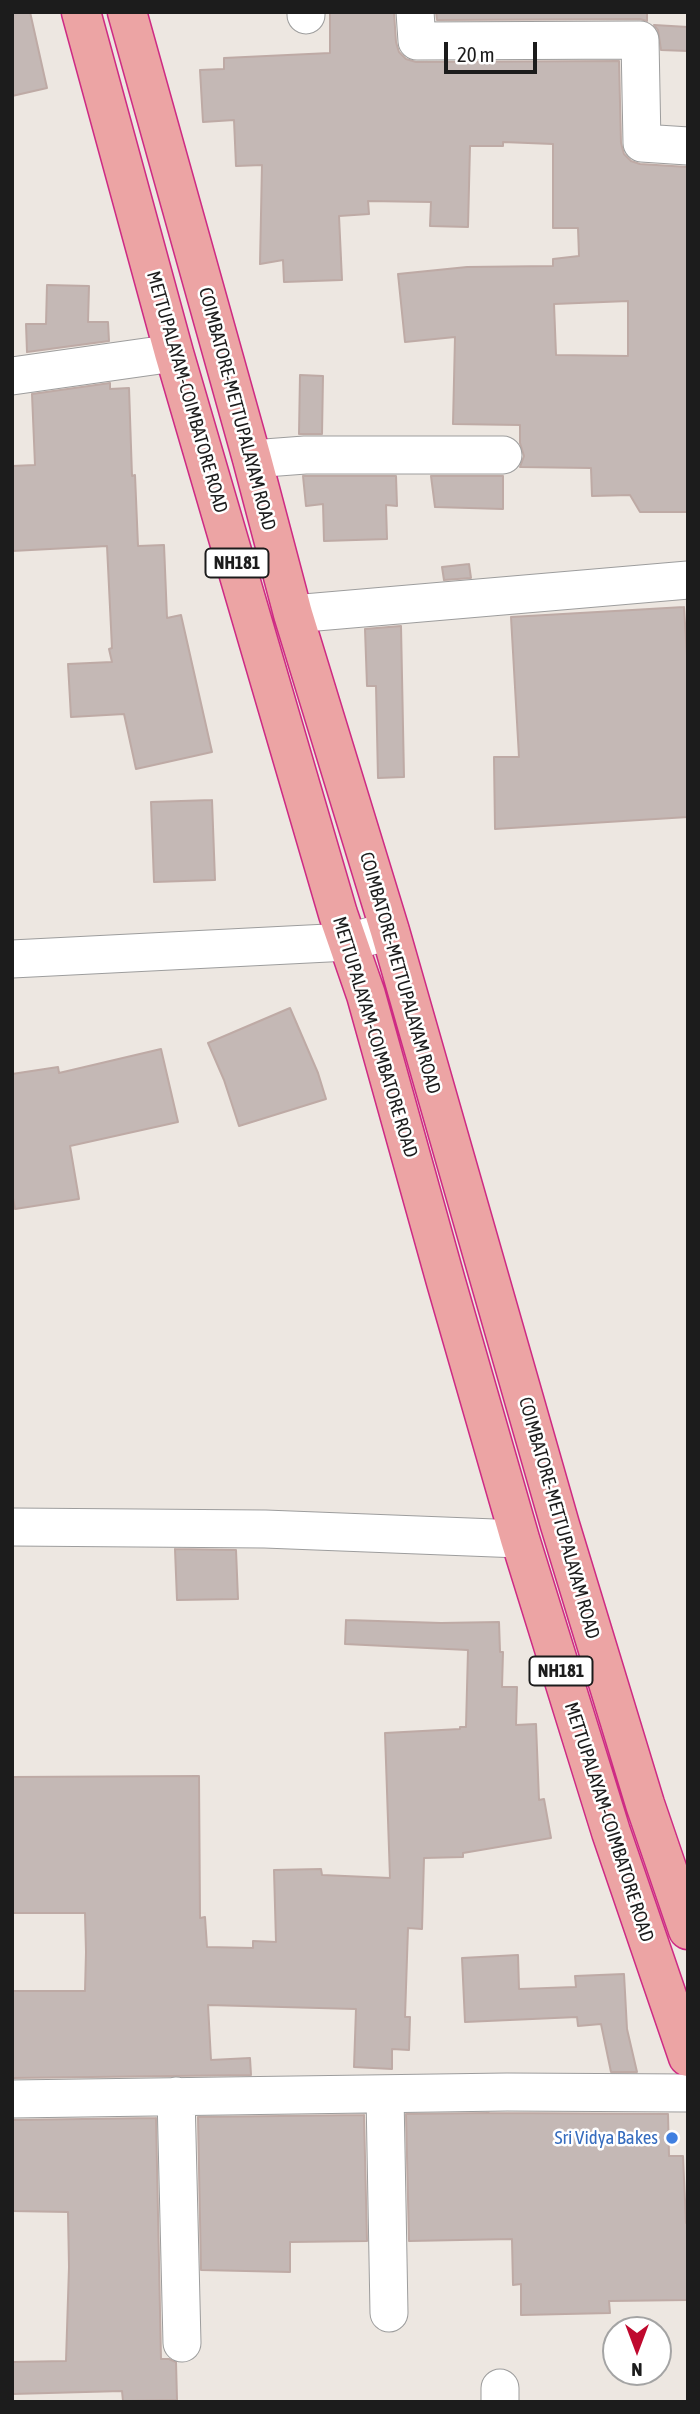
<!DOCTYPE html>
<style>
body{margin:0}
#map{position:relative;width:700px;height:2414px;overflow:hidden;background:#ede7e1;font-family:"Asap Condensed",sans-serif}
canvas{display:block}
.frame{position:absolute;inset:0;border:14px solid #1c1c1c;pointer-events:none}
.north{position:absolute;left:602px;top:2316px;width:70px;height:70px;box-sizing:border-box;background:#fff;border:2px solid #a4a4a4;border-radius:50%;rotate:180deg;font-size:19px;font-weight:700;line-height:28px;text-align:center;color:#1c1c1c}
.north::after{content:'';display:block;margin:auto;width:24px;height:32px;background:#bf092e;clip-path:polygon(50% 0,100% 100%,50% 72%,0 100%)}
.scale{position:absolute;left:444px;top:42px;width:93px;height:32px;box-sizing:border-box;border:4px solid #1c1c1c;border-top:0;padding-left:9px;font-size:21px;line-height:24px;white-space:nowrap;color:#1c1c1c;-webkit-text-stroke:5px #fff;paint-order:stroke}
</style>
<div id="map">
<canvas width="700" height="2414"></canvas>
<div class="frame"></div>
<div class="north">N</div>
<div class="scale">20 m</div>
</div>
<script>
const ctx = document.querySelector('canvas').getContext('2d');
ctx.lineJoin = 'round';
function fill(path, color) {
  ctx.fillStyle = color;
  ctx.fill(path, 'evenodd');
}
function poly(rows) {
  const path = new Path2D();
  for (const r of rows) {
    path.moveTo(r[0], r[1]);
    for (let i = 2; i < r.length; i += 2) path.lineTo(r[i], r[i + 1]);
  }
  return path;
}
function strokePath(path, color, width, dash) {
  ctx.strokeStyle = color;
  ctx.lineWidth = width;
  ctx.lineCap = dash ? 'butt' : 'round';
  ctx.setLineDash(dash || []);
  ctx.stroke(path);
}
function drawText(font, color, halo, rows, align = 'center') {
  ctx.font = font + ' "Asap Condensed",sans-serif';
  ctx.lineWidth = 5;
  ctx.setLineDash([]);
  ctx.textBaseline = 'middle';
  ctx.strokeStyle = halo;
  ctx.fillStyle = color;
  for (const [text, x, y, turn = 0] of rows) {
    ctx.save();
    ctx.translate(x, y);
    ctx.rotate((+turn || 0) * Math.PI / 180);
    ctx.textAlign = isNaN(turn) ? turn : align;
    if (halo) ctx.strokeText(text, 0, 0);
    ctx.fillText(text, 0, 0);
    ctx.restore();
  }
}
const building = poly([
 [12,12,30,12,47,88,12,96,12,12],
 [330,12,394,12,396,42,399,52,406,59,416,62,619,61,621,143,624,154,631,161,640,164,688,167,688,512,640,512,630,495,592,496,591,468,520,467,524,456,520,443,520,425,453,424,455,337,405,342,398,274,467,267,553,266,553,259,579,256,578,228,553,228,553,144,503,142,503,146,470,146,468,227,430,226,431,202,368,201,369,214,339,216,342,280,284,282,283,260,260,264,262,165,236,166,234,120,203,122,200,70,224,69,224,58,330,53,330,12],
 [628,301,628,356,556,355,554,304,628,301],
 [436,12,647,12,647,21,640,19,437,20,436,12],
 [654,25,688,27,688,51,661,50,658,30,654,25],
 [47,285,89,286,88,322,108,322,109,341,27,352,26,324,46,324,47,285],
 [300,375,323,376,322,434,299,434,300,375],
 [110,383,110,389,129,388,132,476,135,475,138,546,164,545,167,618,181,615,212,752,136,769,124,714,71,717,68,664,112,662,109,649,112,648,107,546,12,551,12,466,35,465,32,394,110,383],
 [303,476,396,476,397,506,386,505,387,539,324,541,323,504,306,506,303,476],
 [431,476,503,476,503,509,435,507,431,476],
 [469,564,471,578,444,580,442,567,469,564],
 [684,607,688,671,688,817,495,829,494,757,519,757,511,617,684,607],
 [401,626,404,777,378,778,376,686,367,686,365,629,401,626],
 [212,800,215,880,154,882,151,802,212,800],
 [290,1008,318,1073,326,1099,239,1126,224,1080,208,1043,290,1008],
 [161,1049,178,1122,70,1146,79,1199,15,1209,12,1193,12,1074,58,1067,59,1073,161,1049],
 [175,1549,236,1550,238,1599,177,1600,175,1549],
 [346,1620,441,1623,499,1622,500,1652,503,1652,502,1687,517,1687,516,1725,536,1724,539,1800,544,1799,551,1838,463,1853,463,1857,424,1858,422,1929,408,1928,405,2017,410,2017,409,2050,392,2049,392,2069,354,2067,356,2009,208,2005,211,2060,250,2058,251,2075,12,2078,12,1991,85,1991,86,1952,85,1913,12,1913,12,1777,199,1776,200,1918,205,1917,207,1947,253,1948,253,1941,276,1942,274,1870,321,1869,322,1875,390,1878,385,1733,460,1729,460,1727,466,1727,468,1650,345,1644,346,1620],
 [518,1955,519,1989,576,1987,575,1976,624,1974,627,2029,637,2072,611,2072,601,2024,578,2026,577,2017,465,2022,462,1958,518,1955],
 [489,2113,668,2114,669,2156,683,2156,686,2223,688,2223,688,2300,609,2301,610,2313,521,2315,521,2284,513,2285,512,2239,409,2241,406,2114,489,2113],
 [364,2115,367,2241,290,2242,290,2272,201,2270,198,2117,364,2115],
 [156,2118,161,2359,169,2359,176,2362,177,2400,123,2401,122,2391,12,2394,12,2362,66,2361,69,2267,68,2212,12,2211,12,2120,156,2118]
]);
fill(building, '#c4b8b5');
strokePath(building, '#beaaa5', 2);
const minor = poly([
 [306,12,306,15],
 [415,12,417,41,640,40,642,143,688,146],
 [12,376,174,353],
 [252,459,305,455,503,455],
 [293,614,688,580],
 [12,959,348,942,390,931],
 [12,1527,265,1529,520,1539],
 [385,2095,389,2313],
 [176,2096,182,2343],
 [12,2099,507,2092,688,2093],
 [500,2388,500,2402]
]);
const trunk = poly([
 [81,12,174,353,338,914,366,995,446,1282,520,1539,611,1832,688,2057],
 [127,12,252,459,293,614,390,931,560,1525,645,1804,688,1930]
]);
strokePath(minor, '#9d9d9d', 39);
strokePath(trunk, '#ce2b84', 41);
strokePath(minor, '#fff', 37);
strokePath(trunk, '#eca4a4', 38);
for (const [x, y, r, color] of [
 [672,2138,7,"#3f7fe0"]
]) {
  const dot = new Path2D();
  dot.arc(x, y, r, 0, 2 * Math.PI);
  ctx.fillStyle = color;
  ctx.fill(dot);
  strokePath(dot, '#fff', 2.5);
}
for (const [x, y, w] of [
 [237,563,63],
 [561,1671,63]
]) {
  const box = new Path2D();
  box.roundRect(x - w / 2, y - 14.5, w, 29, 5);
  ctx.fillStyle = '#fff';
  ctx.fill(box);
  strokePath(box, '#1c1c1c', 2);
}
drawText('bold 18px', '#1c1c1c', null, [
 ["NH181",237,563],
 ["NH181",561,1671]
]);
drawText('19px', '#1c1c1c', '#fff', [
 ["METTUPALAYAM-COIMBATORE ROAD",187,392,74],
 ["COIMBATORE-METTUPALAYAM ROAD",237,409,75],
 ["COIMBATORE-METTUPALAYAM ROAD",400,973,74],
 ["METTUPALAYAM-COIMBATORE ROAD",375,1037,73],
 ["COIMBATORE-METTUPALAYAM ROAD",559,1518,74],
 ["METTUPALAYAM-COIMBATORE ROAD",609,1822,72]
]);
drawText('19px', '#366cbe', '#fff', [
 ["Sri Vidya Bakes",658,2138]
], 'right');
</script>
